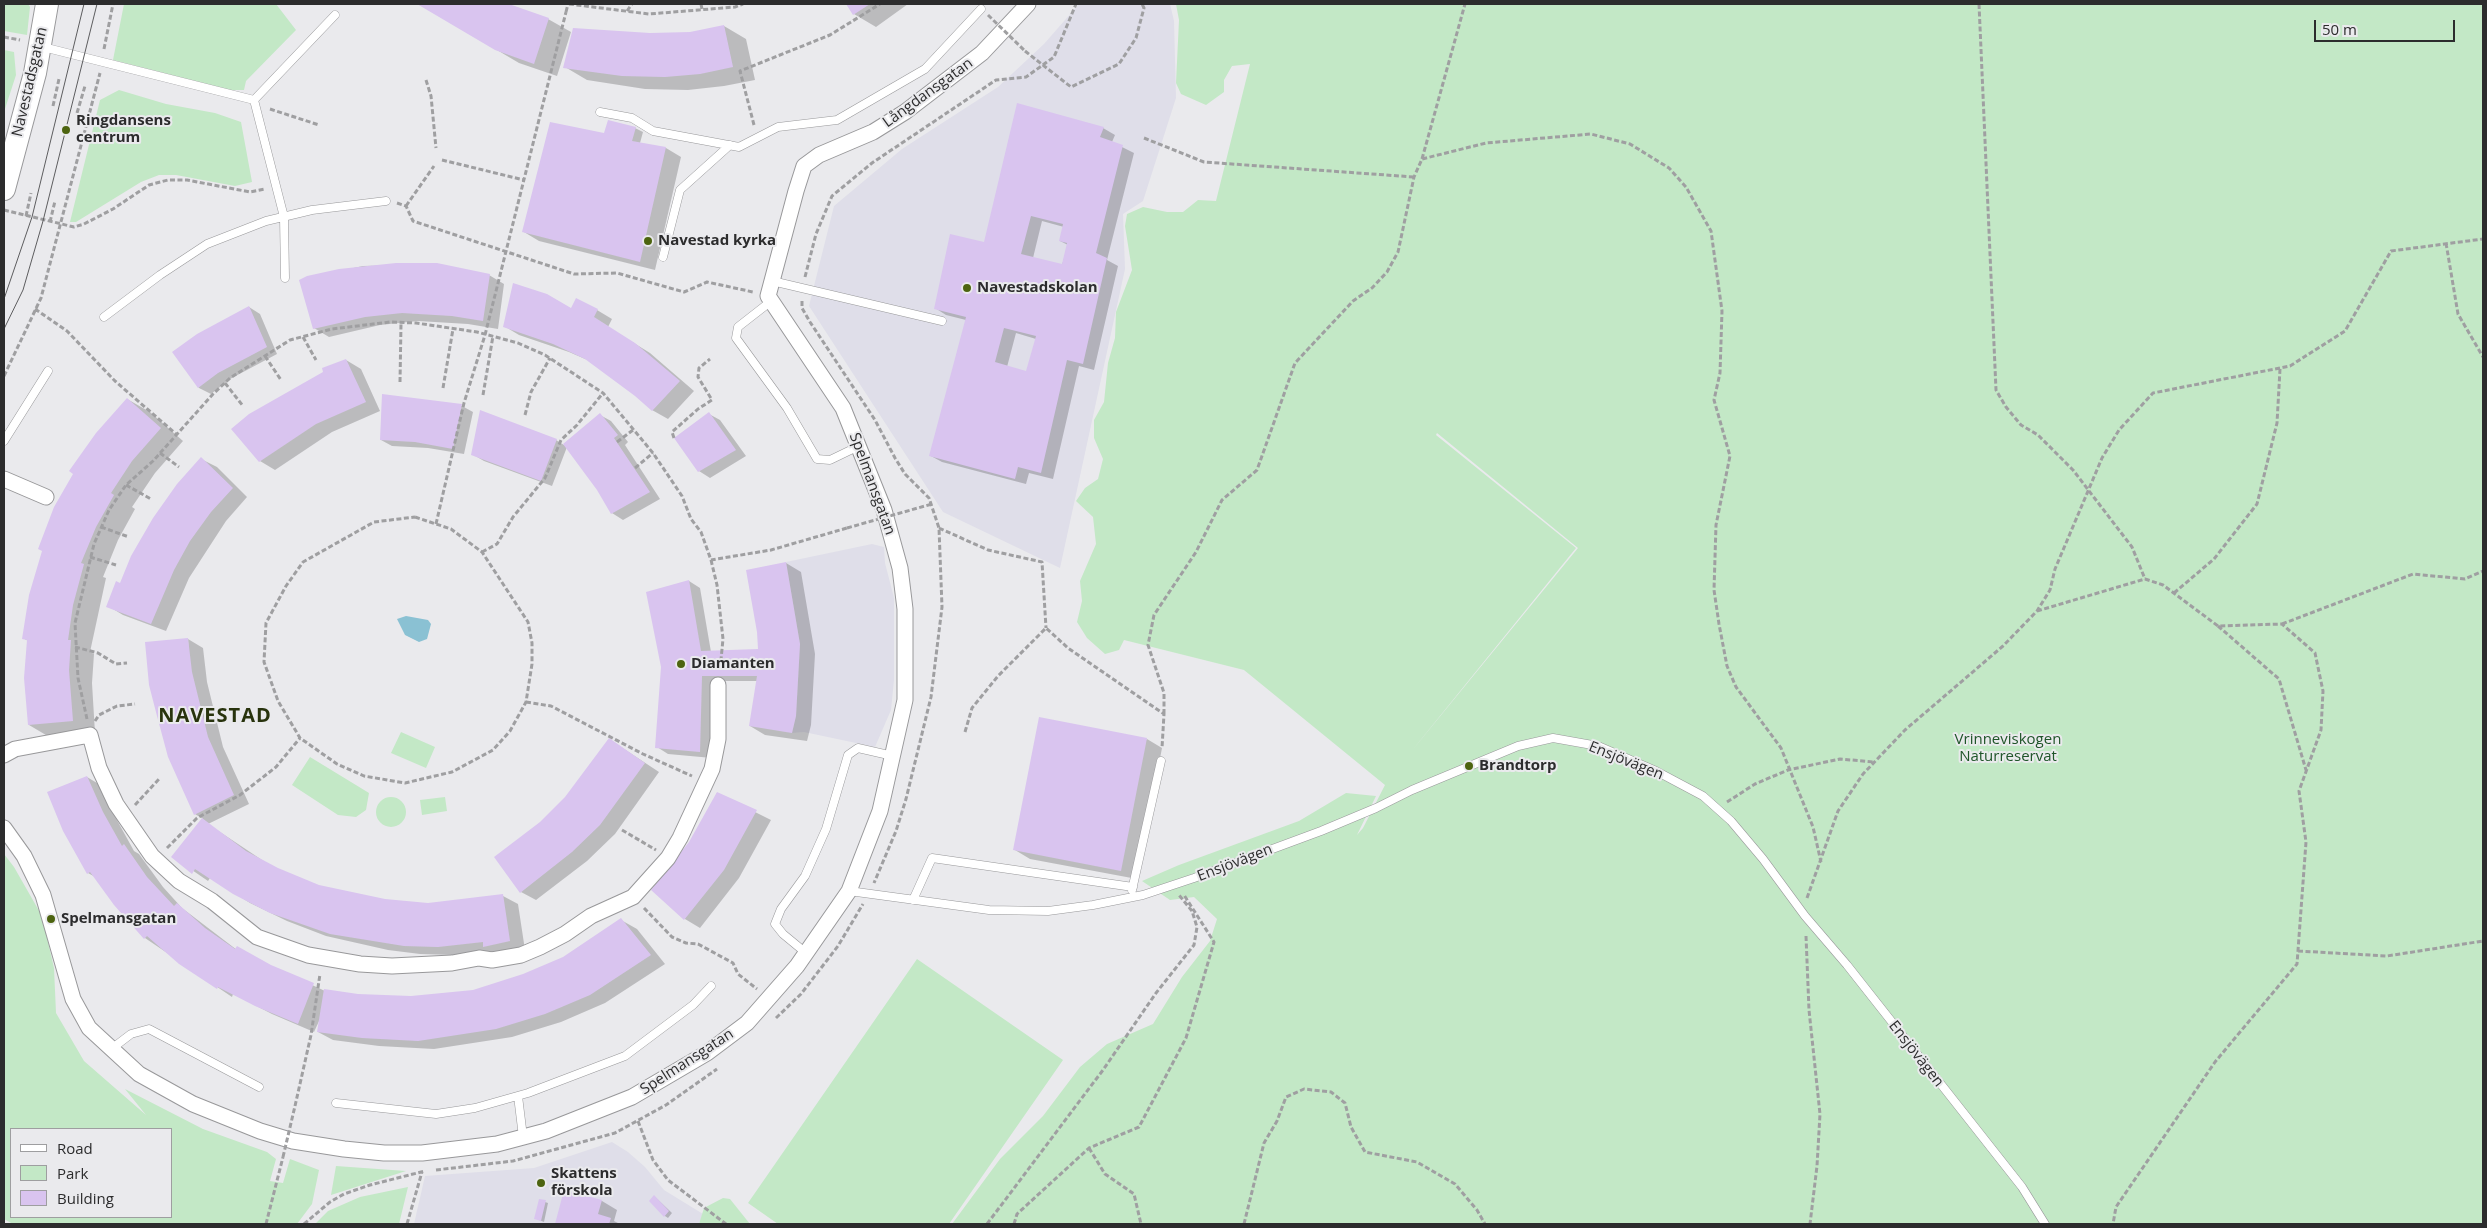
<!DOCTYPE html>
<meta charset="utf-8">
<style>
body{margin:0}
#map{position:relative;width:2487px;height:1228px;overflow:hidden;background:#eaeaed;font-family:"Open Sans",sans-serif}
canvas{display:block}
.frame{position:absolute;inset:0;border:5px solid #2c2c2d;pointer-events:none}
.legend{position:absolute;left:10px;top:1128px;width:162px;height:90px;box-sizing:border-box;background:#eaeaed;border:1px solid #9e9ea0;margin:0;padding:6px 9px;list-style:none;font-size:15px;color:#2c2c2d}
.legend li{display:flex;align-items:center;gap:10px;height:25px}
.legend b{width:25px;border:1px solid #9e9ea0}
.scale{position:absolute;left:2314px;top:20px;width:141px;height:22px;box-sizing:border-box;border:2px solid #2c2c2d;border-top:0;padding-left:6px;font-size:15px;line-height:18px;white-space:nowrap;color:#2c2c2d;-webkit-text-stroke:4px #eaeaed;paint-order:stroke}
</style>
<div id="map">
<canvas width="2487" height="1228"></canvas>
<div class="frame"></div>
<ul class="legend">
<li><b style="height:6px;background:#fff"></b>Road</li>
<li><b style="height:14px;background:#c3e8c6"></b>Park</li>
<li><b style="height:14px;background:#d9c4ef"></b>Building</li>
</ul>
<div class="scale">50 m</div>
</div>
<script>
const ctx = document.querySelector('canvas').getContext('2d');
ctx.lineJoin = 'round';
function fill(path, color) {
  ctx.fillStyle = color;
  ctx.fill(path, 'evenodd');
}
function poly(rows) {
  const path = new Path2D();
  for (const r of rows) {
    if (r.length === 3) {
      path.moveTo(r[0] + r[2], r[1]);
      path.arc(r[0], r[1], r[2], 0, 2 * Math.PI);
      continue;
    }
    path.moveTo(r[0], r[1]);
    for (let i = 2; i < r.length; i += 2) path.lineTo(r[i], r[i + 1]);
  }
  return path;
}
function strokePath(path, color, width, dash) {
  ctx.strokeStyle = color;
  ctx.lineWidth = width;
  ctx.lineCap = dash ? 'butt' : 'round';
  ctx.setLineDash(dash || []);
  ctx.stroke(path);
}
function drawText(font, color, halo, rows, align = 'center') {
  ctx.font = font + ' "Open Sans",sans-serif';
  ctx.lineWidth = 4;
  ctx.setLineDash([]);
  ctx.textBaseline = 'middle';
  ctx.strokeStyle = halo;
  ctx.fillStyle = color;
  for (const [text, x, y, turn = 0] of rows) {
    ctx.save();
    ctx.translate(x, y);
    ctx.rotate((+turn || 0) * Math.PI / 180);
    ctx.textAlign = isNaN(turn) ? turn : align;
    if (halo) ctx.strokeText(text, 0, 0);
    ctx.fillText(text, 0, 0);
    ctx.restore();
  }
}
fill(poly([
 [1079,4,1170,4,1174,21,1176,98,1143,201,1123,214,1125,269,1060,568,943,512,809,306,834,206,902,149,998,87,1044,44],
 [872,544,884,547,885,563,894,598,894,680,891,710,875,747,804,732,792,733,796,716,800,644,786,562],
 [612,1142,628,1152,645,1167,664,1190,703,1214,699,1224,414,1224,425,1176,534,1168]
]), '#dfdee9');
fill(poly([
 [4,4,28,4,30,7,27,35,4,31],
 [124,4,276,4,296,30,246,81,244,90,230,90,113,60],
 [1176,4,2483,4,2483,1224,952,1224,1000,1159,1043,1116,1080,1067,1107,1044,1153,1024,1182,977,1210,941,1217,919,1194,897,1170,900,1142,881,1179,865,1299,821,1346,793,1376,796,1357,835,1363,828,1385,785,1244,670,1124,640,1119,650,1105,654,1087,638,1077,622,1082,601,1080,581,1096,544,1093,517,1076,501,1085,488,1098,479,1103,459,1094,438,1094,420,1104,402,1108,363,1115,338,1116,312,1132,270,1125,226,1127,214,1143,207,1167,212,1183,212,1198,200,1216,201,1250,64,1232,66,1224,80,1224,92,1206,105,1181,94,1176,83,1179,20],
 [1437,433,1578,548,1410,753,1576,548,1436,435],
 [4,50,14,52,16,75,4,112],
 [119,90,166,104,215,113,241,122,252,182,235,186,176,175,159,175,141,182,76,222,70,222,100,100],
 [401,732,435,747,426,768,391,753],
 [310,757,369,793,366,810,356,817,338,815,292,785],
 [391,812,15],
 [445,797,447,811,422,815,420,800],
 [4,854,14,867,42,916,54,968,56,1013,84,1061,146,1115,125,1089,203,1129,267,1152,276,1159,270,1181,283,1183,290,1159,319,1170,312,1204,297,1224,13,1224,4,1219],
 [11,1129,171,1129,171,1217,11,1217],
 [917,959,1063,1060,949,1224,778,1224,748,1203],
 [336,1166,406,1171,331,1195],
 [408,1187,399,1224,315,1224,328,1211,360,1197],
 [723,1198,730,1199,750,1224,699,1224,704,1208]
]), '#c3e8c6');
fill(poly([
 [406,616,428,620,431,624,427,639,419,642,405,635,397,619]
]), '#8ac1d3');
fill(poly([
 [419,4,506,4,548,19,571,32,557,76,519,63],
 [847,4,908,4,876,27,854,14],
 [724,26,746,39,755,80,724,86,688,90,645,89,587,80,565,67,690,33],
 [635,128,643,132,640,143,666,148,681,157,655,270,539,241,524,232],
 [1103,128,1115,135,1112,142,1134,153,1107,260,1118,266,1094,370,1079,366,1053,479,1029,473,1026,484,942,462,931,456,966,320,946,315,935,308,985,244],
 [1042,221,1064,227,1060,241,1068,245,1062,265,1033,258],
 [1016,333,1036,339,1027,372,1007,367],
 [396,265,489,275,504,284,498,329,468,324,418,321,380,325,329,337,314,328,308,277,363,266],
 [249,307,260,314,277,354,230,379,211,394,199,388,174,352],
 [572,310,597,310,612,319,608,327,650,353,694,391,668,419,652,410,636,395,592,362,569,352,519,335,504,326],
 [346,360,361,369,380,411,332,432,275,470,260,461],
 [127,399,150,412,183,441,155,473,132,507,135,509,118,540,103,577,106,578,90,652,94,654,92,683,95,733,51,738,29,725,28,641,23,638],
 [462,406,473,412,464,454,428,448,392,446,381,440],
 [709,414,720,420,746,456,710,478,699,471],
 [600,415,611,421,628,442,625,445,660,499,623,520,612,513,598,489,567,447,552,486,484,461,472,454,556,440,564,445],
 [201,459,217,467,247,497,226,521,189,578,166,631,123,615,108,606],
 [786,563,801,572,815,654,811,725,807,741,765,735,750,726,757,681,714,681,712,758,668,754,657,747,689,581,700,588,711,652,759,650],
 [188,639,203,648,207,682,223,747,249,804,208,824,277,870,319,886,385,900,428,904,503,896,518,904,525,950,499,955,493,951,454,955,420,954,388,950,326,936,287,921,250,903,210,878,208,881,173,857,203,819,195,814],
 [609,739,659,772,615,834,587,861,536,900,521,892,541,822,566,798],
 [1147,739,1162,748,1137,879,1030,859,1015,850],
 [87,777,102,786,118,822,134,851,139,854,163,887,182,908,237,950,325,991,358,995,411,998,473,991,523,976,564,959,621,920,637,929,665,964,605,1003,561,1022,512,1037,434,1049,379,1046,333,1040,318,1032,320,1019,314,1032,272,1014,233,994,232,997,145,938,97,878,88,873],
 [717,793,771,820,739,878,700,928,685,919,653,890,690,843],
 [565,1191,602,1201,617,1210,614,1221,620,1224,556,1224],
 [654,1196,672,1213,668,1218,665,1216],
 [545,1202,548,1203,544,1222,539,1220]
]), '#0003');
fill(poly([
 [417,4,509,4,549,18,534,64,495,50],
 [846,4,870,4,853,15],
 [724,25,733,67,700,74,665,77,622,76,563,68,573,28,650,33,690,32],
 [1017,103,1104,127,1100,137,1123,145,1096,253,1107,258,1083,364,1067,360,1041,473,1018,467,1015,479,929,456,966,317,934,309,950,234,984,242],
 [1031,216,1063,224,1059,241,1067,243,1062,264,1021,254],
 [1004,328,1036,336,1026,371,995,362],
 [608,120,636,127,632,141,666,147,640,262,522,232,550,122,604,133],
 [396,263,437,263,490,274,483,321,452,316,402,313,365,317,313,329,299,280,307,276,339,269],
 [513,283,547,294,571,308,576,298,598,309,594,317,635,343,680,381,652,411,635,396,585,359,553,344,503,327],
 [249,306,267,347,218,373,198,388,172,352,197,334],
 [346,359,366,402,316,424,259,462,231,429,249,414,323,372,322,368],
 [382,394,462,404,453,449,415,442,380,440],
 [127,398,161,428,132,461,111,493,114,495,96,527,81,563,84,564,73,605,68,640,71,640,69,670,73,721,28,725,24,678,27,640,22,639,29,595,42,551,38,549,54,507,73,474,69,471,96,433],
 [480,410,557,439,541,481,471,455],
 [709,412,736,450,698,472,674,438],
 [600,413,618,435,614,438,650,492,611,514,597,490,563,444],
 [201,457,233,488,211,512,190,541,174,570,151,624,106,607,116,581,120,583,131,556,153,518,177,484],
 [786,562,800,644,796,716,792,733,749,726,757,676,702,676,700,752,655,748,661,667,646,592,689,580,701,651,758,649,757,632,746,570],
 [188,638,192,672,208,737,234,795,194,815,168,757,157,716,149,685,145,642],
 [1039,717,1147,738,1121,871,1013,850],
 [609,738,645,763,600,825,572,852,520,893,494,857,540,822,565,797],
 [87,776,103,812,122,846,124,844,147,877,174,906,177,903,205,928,235,949,237,946,271,965,314,983,298,1024,255,1006,218,987,217,989,179,964,147,936,144,939,114,905,90,872,87,874,63,831,47,792],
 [717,792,757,810,724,870,684,920,651,890,689,842],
 [202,818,246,851,278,868,319,885,385,899,428,903,503,894,510,941,483,947,483,942,438,947,404,946,330,934,270,913,233,894,195,869,192,874,171,857],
 [621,918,651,955,590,995,545,1014,496,1029,418,1041,362,1038,317,1032,324,989,358,994,411,996,473,990,523,974,563,957],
 [564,1190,602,1200,598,1214,611,1218,609,1224,555,1224],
 [654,1195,669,1211,664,1217,649,1201],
 [539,1199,546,1200,541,1221,534,1219]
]), '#d9c4ef');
const lane = poly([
 [43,47,254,100],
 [600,112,632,118,653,131,739,147,778,127,837,120,925,69,981,9],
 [663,257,680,190,730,145],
 [285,278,284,217,254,100,335,15],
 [772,281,942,321],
 [770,302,738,327,736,338,787,408,817,459,830,460,859,446],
 [104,317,160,275,207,244,266,221,312,210,386,201],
 [4,441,48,371],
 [1132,890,1161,761],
 [849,891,989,910,1048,911,1093,905,1143,895,1194,878,1321,831,1376,808,1412,790,1518,746,1553,738,1598,746,1656,771,1703,796,1731,821,1763,859,1805,916,1847,965,2022,1187,2045,1224],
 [913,900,932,858,1133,887],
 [806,953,783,934,775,924,781,909,805,876,826,829,848,755,858,748,893,756],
 [110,1050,131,1034,149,1029,259,1087],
 [518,1096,523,1137],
 [336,1103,436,1114,475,1108,528,1093,625,1056,693,1005,711,986]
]);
const street = poly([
 [4,479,46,497],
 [4,755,15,749,90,735,99,768,116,804,152,856,179,881,212,901,257,937,308,955,360,964,392,966,452,963,479,958,492,960,521,955,540,947,565,934,591,916,633,897,668,858,680,838,712,769,718,739,718,685],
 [4,828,24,856,43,895,73,999,89,1028,139,1074,193,1104,260,1131,293,1141,344,1149,384,1153,422,1153,497,1144,546,1131,632,1097,707,1053,747,1023,797,966,849,891,880,811,905,700,905,609,900,568,884,510,843,408,768,296,796,191,804,166,819,155,873,132,905,112,982,53,1028,4]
]);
const secondary = poly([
 [4,189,35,73,47,4]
]);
strokePath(lane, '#98989a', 9);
strokePath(street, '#98989a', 17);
strokePath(secondary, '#98989a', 24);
strokePath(poly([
 [569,4,649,14,735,7,743,4],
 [701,4,702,9],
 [1979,4,1996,390,2006,407,2021,425,2038,435,2073,470,2132,547,2145,579],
 [627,11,632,4],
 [566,12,568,4],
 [4,37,20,40],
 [104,49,113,4],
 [1025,51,1071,87,1119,64,1136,38,1144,8,1142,4],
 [426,80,431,96,436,148],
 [53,106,59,79],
 [270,109,319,125],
 [77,113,85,86],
 [754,125,740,71,830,35,880,4],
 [1144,138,1204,162,1414,177],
 [1422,159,1465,4],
 [442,160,524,180],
 [397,203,406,206,413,221,574,274,617,273,684,292,707,282,753,292],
 [406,206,434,166],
 [4,210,74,227,84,224,113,209,149,185,168,180,187,180,250,192,265,189],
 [26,216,31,193],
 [50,222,55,201],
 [2446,243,2458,314,2483,357],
 [805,277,816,234,832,196,872,163,996,80,1026,77,1054,57,1076,4],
 [802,301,802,308,810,322,875,420,895,458,905,474,929,498,939,528,942,607,931,697,906,799,896,831,874,883],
 [35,309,67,331,115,381,176,434],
 [303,337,316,360],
 [265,356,281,380],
 [4,376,41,298,100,73],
 [400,382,401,324],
 [225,383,243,406],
 [443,388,453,329],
 [483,395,493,336],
 [525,415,531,392,550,358],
 [674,438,672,432,698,409,712,400,698,377,699,368,710,359],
 [617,442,633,430],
 [160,453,179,467],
 [635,468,653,453],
 [126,485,151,499],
 [415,517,451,529,482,552,528,622,532,643,532,664,526,702,510,731,493,750,452,772,405,783,364,776,337,764,300,738,278,701,264,662,266,623,286,586,303,562,374,522,415,517],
 [436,524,464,403,485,335],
 [101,527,129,537],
 [939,528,988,550,1042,562,1046,628],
 [482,552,497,544,513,517,545,478,561,440,577,425,603,393],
 [90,557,116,565],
 [711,560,717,585,723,639,720,670],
 [2174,593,2214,559,2257,504,2277,423,2280,369],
 [2037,611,2145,579,2163,585,2218,626,2282,624,2315,653,2323,691,2321,730,2299,791,2306,842,2297,964,2215,1062,2116,1207,2113,1224],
 [2282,624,2413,574,2465,579,2483,571],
 [2218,626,2279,679,2306,770],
 [75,647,98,653,116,664,127,663],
 [526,702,551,706,643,754,692,776],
 [1164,714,1164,693,1148,645,1154,615,1196,552,1222,500,1257,470,1295,363,1353,301,1372,288,1387,272,1398,252,1414,177,1422,159,1486,143,1591,134,1630,144,1669,168,1686,187,1711,231,1722,311,1720,373,1714,400,1730,456,1716,525,1714,590,1719,624,1727,666,1736,687,1781,748,1813,827,1821,862],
 [87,719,78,678,75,623,94,544,109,510,126,485,153,461,213,394,230,378,290,340,332,329,390,322,416,323,477,332,518,343,545,355,603,393,653,453,682,496,691,519,701,532,711,560,771,550,847,528],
 [95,721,99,715,117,706,135,704],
 [965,732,972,708,998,676,1046,628,1068,648,1164,714,1162,748],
 [1727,802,1755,784,1788,770,1840,759,1874,762],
 [135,805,160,778],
 [622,830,656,850],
 [167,848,197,818,240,795,276,767,300,738],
 [1807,898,1838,811,1863,774,1905,730,2003,646,2037,611,2050,590,2055,569,2102,458,2119,430,2153,393,2290,366,2345,331,2391,251,2483,239],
 [644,908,672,937,686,943,698,944,733,963,738,974,757,989],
 [1806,936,1809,1010,1820,1114,1817,1166,1810,1224],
 [2298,951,2387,956,2483,941],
 [776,1018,801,994,838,946,863,904],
 [295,1106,311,1035,320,974],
 [638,1121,653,1160,668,1180,726,1224],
 [1089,1148,1105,1174,1134,1194,1141,1224],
 [436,1170,513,1161,615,1133,666,1105,717,1069],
 [266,1224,283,1157],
 [304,1224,330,1202,344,1194,370,1185,425,1171],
 [407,1224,422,1172],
 [987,1224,1103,1070,1156,993,1194,945,1197,927,1192,911,1179,895],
 [1014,1224,1017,1214,1089,1148,1139,1127,1186,1038,1214,942,1184,895],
 [1244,1224,1264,1143,1277,1121,1286,1097,1304,1089,1331,1092,1345,1103,1351,1127,1365,1152,1417,1162,1455,1184,1477,1210,1485,1224]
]), '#9f9fa1', 3, [5, 2.5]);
strokePath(lane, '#fff', 8);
strokePath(street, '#fff', 15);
strokePath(secondary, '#fff', 22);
strokePath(poly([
 [4,299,32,217,84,4],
 [4,329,23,290,43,221,97,4]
]), '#5c5c5e', 1);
strokePath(poly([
 [988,15,1025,51],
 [485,335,566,12],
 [847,528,932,504],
 [283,1157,295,1106]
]), '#9f9fa1', 3, [5, 2.5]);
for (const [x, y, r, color] of [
 [66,130,5,"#4d6410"],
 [648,241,5,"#4d6410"],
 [967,288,5,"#4d6410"],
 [681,664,5,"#4d6410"],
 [1469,766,5,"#4d6410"],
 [51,919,5,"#4d6410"],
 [541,1183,5,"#4d6410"]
]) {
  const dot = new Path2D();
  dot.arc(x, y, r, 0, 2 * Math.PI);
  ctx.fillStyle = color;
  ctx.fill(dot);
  strokePath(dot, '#eaeaed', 2);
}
drawText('15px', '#2c2c2d', '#eaeaed', [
 ["Navestadsgatan",30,82,-77],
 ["Långdansgatan",928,93,-36],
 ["Spelmansgatan",872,484,70],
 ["Ensjövägen",1626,761,22],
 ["Ensjövägen",1235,863,-21],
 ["Ensjövägen",1916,1054,52],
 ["Spelmansgatan",687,1062,-33]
]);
drawText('bold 15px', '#2c2c2d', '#eaeaed', [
 ["Ringdansens",76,121],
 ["centrum",76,138],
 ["Navestad kyrka",658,241],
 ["Navestadskolan",977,288],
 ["Diamanten",691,664],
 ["Brandtorp",1479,766],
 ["Spelmansgatan",61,919],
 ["Skattens",551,1174],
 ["förskola",551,1191]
], 'left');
drawText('15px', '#1f5529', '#eaeaed', [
 ["Vrinneviskogen",2008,740],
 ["Naturreservat",2008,757]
]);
ctx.letterSpacing = '1px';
drawText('bold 20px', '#28330d', '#eaeaed', [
 ["NAVESTAD",215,716]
]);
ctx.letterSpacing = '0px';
</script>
